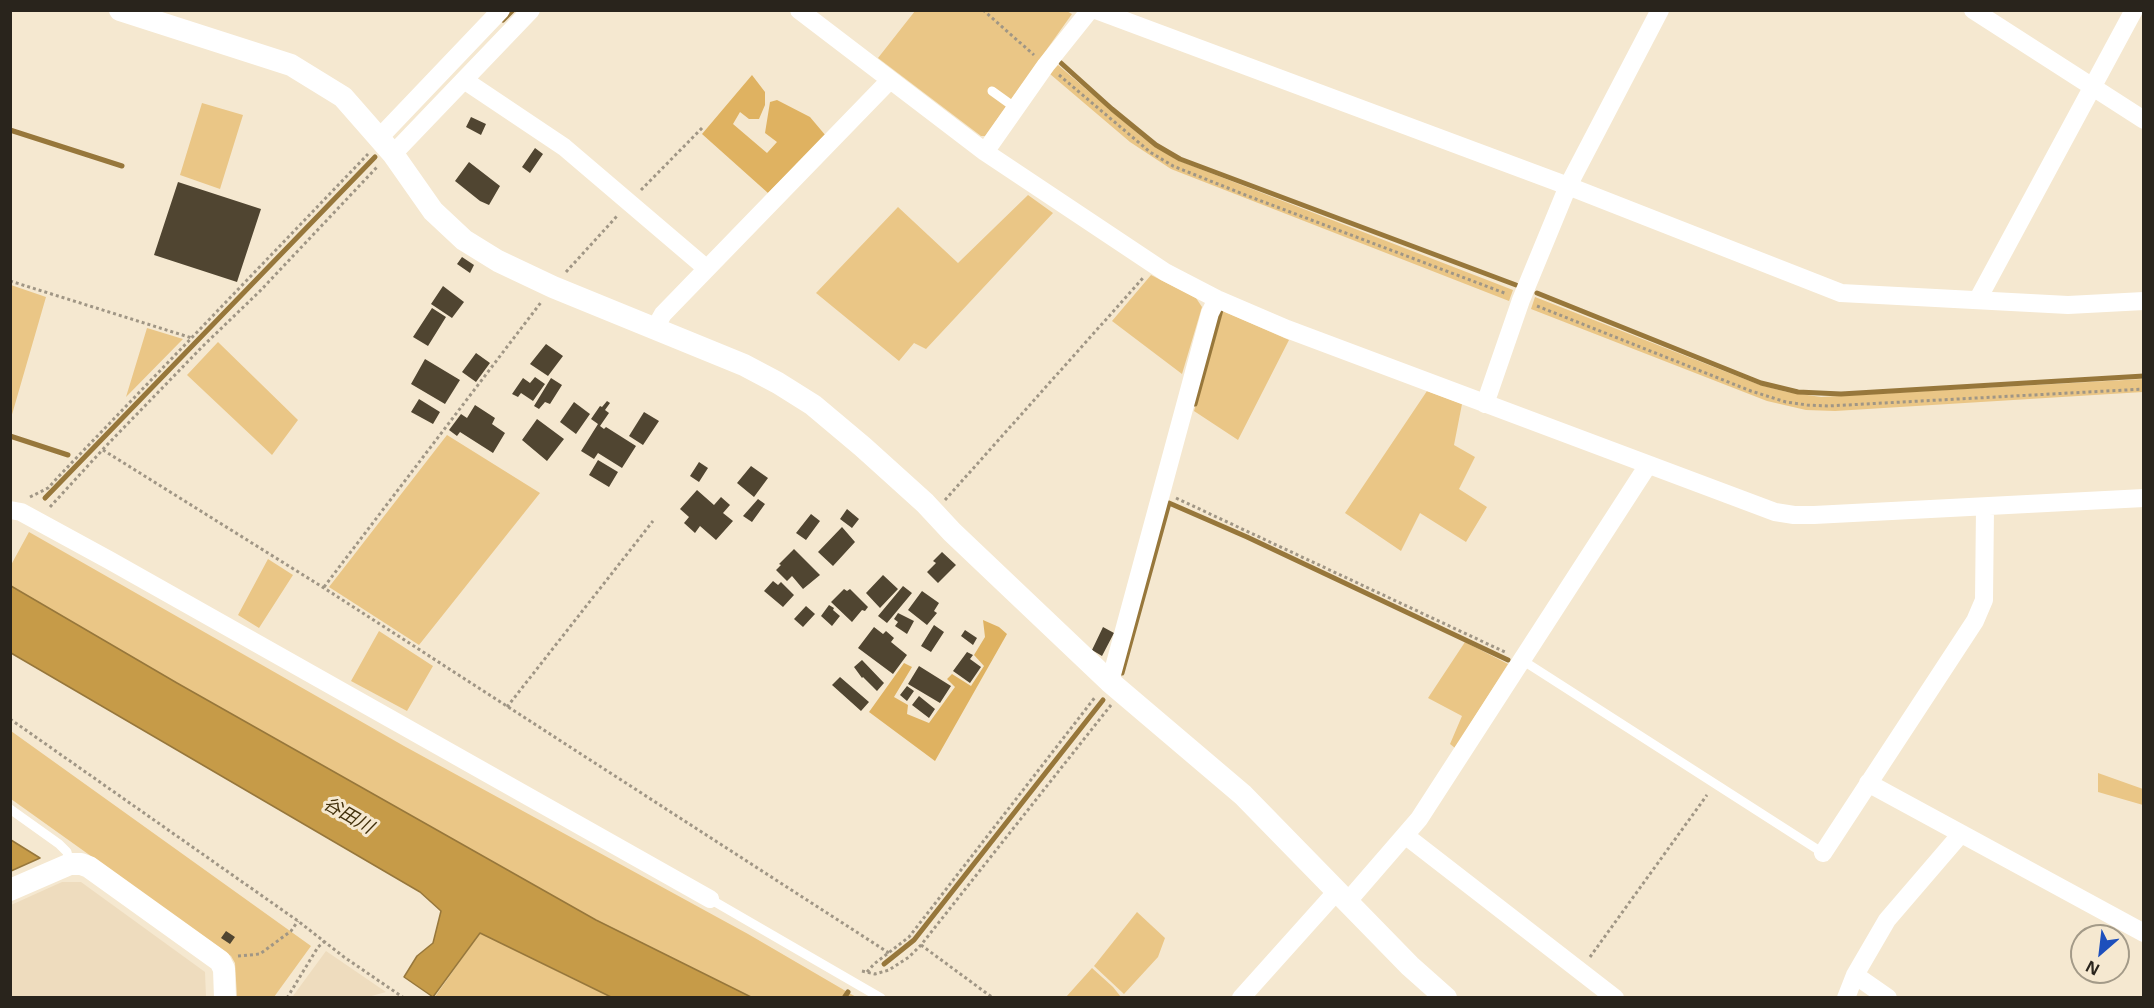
<!DOCTYPE html>
<meta charset="utf-8">
<style>
body{margin:0}
#map{position:relative;width:2154px;height:1008px;overflow:hidden;background:#f5e8d0;font-family:"Noto Sans",sans-serif}
canvas{display:block}
.frame{position:absolute;inset:0;border:12px solid #29241c;pointer-events:none}
.north{position:absolute;left:2070px;top:924px;width:60px;height:60px;box-sizing:border-box;background:#f5e8d0;border:2px solid #a39a88;border-radius:50%;rotate:208deg;font-size:16px;font-weight:700;line-height:24px;text-align:center;color:#29241c}
.north::after{content:'';display:block;margin:auto;width:21px;height:27px;background:#1d4fbc;clip-path:polygon(50% 0,100% 100%,50% 72%,0 100%)}
</style>
<div id="map">
<canvas width="2154" height="1008"></canvas>
<div class="frame"></div>
<div class="north">N</div>
</div>
<script>
const ctx = document.querySelector('canvas').getContext('2d');
ctx.lineJoin = 'round';
function fill(path, color) {
  ctx.fillStyle = color;
  ctx.fill(path, 'evenodd');
}
function poly(rows) {
  const path = new Path2D();
  for (const r of rows) {
    path.moveTo(r[0], r[1]);
    for (let i = 2; i < r.length; i += 2) path.lineTo(r[i], r[i + 1]);
  }
  return path;
}
function strokePath(path, color, width, dash) {
  ctx.strokeStyle = color;
  ctx.lineWidth = width;
  ctx.lineCap = dash ? 'butt' : 'round';
  ctx.setLineDash(dash || []);
  ctx.stroke(path);
}
function drawText(font, color, halo, rows, align = 'center') {
  ctx.font = font + ' "Noto Sans","Noto Sans JP",sans-serif';
  ctx.lineWidth = 6;
  ctx.setLineDash([]);
  ctx.textBaseline = 'middle';
  ctx.strokeStyle = halo;
  ctx.fillStyle = color;
  for (const [text, x, y, turn = 0] of rows) {
    ctx.save();
    ctx.translate(x, y);
    ctx.rotate((+turn || 0) * Math.PI / 180);
    ctx.textAlign = isNaN(turn) ? turn : align;
    if (halo) ctx.strokeText(text, 0, 0);
    ctx.fillText(text, 0, 0);
    ctx.restore();
  }
}
fill(poly([
 [62,882,81,882,205,972,206,997,11,997,11,905],
 [326,951,386,992,368,997,295,997,293,996]
]), '#eedcbe');
fill(poly([
 [1065,10,1072,14,985,136,981,136,878,58,915,11],
 [1058,65,1142,137,1177,160,1513,290,1509,301,1171,169,1130,142,1050,74],
 [202,103,243,115,220,189,180,175],
 [1028,195,1053,213,926,349,914,343,899,361,816,293,898,207,958,263],
 [1151,275,1196,298,1202,307,1182,374,1112,321],
 [11,285,46,297,11,418,10,285],
 [1535,297,1760,385,1787,392,1821,397,2143,379,2143,392,1835,411,1806,410,1767,401,1531,309],
 [1223,311,1289,340,1238,440,1194,411],
 [147,328,183,339,126,397],
 [218,342,298,420,272,455,187,375],
 [1427,391,1462,404,1454,445,1475,457,1459,489,1487,507,1466,542,1420,513,1401,551,1345,513],
 [447,435,540,493,419,645,329,587],
 [29,532,404,746,748,934,856,997,751,997,596,920,177,683,11,586,11,565],
 [268,559,293,575,259,628,238,615],
 [379,631,433,666,407,711,351,681],
 [1465,642,1508,664,1455,748,1450,744,1462,716,1428,698],
 [11,731,311,946,274,997,237,997,235,963,231,956,11,799],
 [2098,773,2143,789,2143,805,2098,792],
 [1137,912,1165,938,1158,957,1124,994,1094,966],
 [480,933,565,975,611,997,434,998],
 [1092,968,1113,987,1121,997,1066,997]
]), '#eac686');
fill(poly([
 [752,75,765,92,765,105,759,119,749,119,740,112,733,124,767,153,777,142,765,133,770,102,777,100,810,117,826,136,768,193,702,134],
 [983,620,999,627,1007,634,935,761,869,712,904,663,912,667,894,697,908,705,907,714,929,723,955,687,947,679,952,674,971,686,984,666,974,655,985,637]
]), '#dfb261');
const water = poly([
 [11,586,177,683,596,920,751,997,611,997,480,933,433,997,404,977,417,956,433,943,441,911,420,892,11,653,11,586],
 [11,840,40,858,11,871,11,840]
]);
fill(water, '#c69b48');
strokePath(water, '#97773b', 1.5);
strokePath(poly([
 [503,20,513,10],
 [1061,63,1112,109,1156,145,1180,159,1516,285],
 [10,130,122,166],
 [1537,293,1761,383,1798,392,1841,394,2144,376],
 [1195,404,1221,310],
 [10,436,68,455],
 [45,498,375,157],
 [1122,673,1169,503,1247,537,1508,660],
 [884,964,914,940,1103,700],
 [844,998,848,992]
]), '#97773b', 5);
fill(poly([
 [471,117,486,124,481,135,466,127],
 [535,148,543,154,530,173,522,167],
 [469,162,500,186,489,205,480,201,455,181],
 [178,182,261,209,237,282,154,255],
 [462,257,474,265,470,273,457,264],
 [443,286,464,302,452,318,431,304],
 [432,308,446,317,428,346,413,337],
 [546,344,563,356,548,376,530,364],
 [476,353,490,363,476,382,462,372],
 [425,359,460,380,445,404,411,384],
 [535,377,545,384,533,401,521,393,518,397,512,394,523,378,530,383],
 [551,378,562,385,550,404,545,402,539,409,534,406],
 [419,399,440,412,433,424,411,412],
 [607,401,610,403,605,410,609,413,600,426,604,429,606,427,636,446,622,468,598,453,594,459,581,451,598,424,591,419,600,406,602,407],
 [574,402,590,414,576,434,560,422],
 [475,405,495,418,492,424,505,433,493,453,460,432,457,436,449,430,461,414,467,418],
 [644,412,659,421,643,445,629,436],
 [537,419,564,439,547,461,522,440],
 [598,460,618,472,609,487,589,475],
 [699,462,708,468,699,482,690,476],
 [751,466,768,478,754,497,737,483],
 [697,490,714,505,721,497,730,505,723,513,733,521,716,540,700,526,695,533,684,523,689,517,680,509],
 [758,499,765,504,752,522,743,516],
 [847,509,859,519,852,528,840,519],
 [811,514,820,521,806,540,796,533],
 [842,527,855,542,833,566,818,552],
 [794,549,820,575,803,589,792,576,787,581,776,570,781,565,779,564],
 [942,552,956,565,938,583,927,572,936,563,933,561],
 [883,575,898,589,880,608,866,593],
 [773,581,778,585,781,582,794,595,783,607,764,591],
 [903,586,912,593,887,623,878,616],
 [844,589,847,591,850,589,868,607,865,611,862,610,852,622,831,602],
 [922,591,939,603,934,611,937,613,927,625,908,610],
 [829,605,834,608,833,610,840,616,832,626,821,616],
 [806,606,815,614,803,627,794,619],
 [898,613,914,621,907,634,895,626,898,622,894,619],
 [934,625,944,632,931,652,921,646],
 [874,627,883,634,886,631,894,638,891,642,907,655,893,674,858,648],
 [1103,627,1114,633,1102,656,1092,650],
 [965,630,977,638,973,645,961,636],
 [967,652,973,655,970,659,981,667,970,683,953,671],
 [862,660,884,683,877,691,863,677,862,678,854,667],
 [919,666,951,686,940,703,908,684],
 [840,677,869,702,861,711,832,685],
 [907,686,914,691,907,701,900,695],
 [919,696,935,709,929,718,912,705],
 [226,931,235,937,230,944,221,938]
]), '#504531');
strokePath(poly([
 [983,10,1034,55],
 [1059,75,1150,152,1173,166,1248,196,1507,294],
 [641,190,704,126],
 [566,272,618,215],
 [10,281,192,338],
 [1537,306,1751,391,1786,402,1807,405,1828,406,2144,389],
 [103,450,324,588,889,953],
 [30,497,48,488,59,476,368,154],
 [1176,498,1507,653],
 [945,500,1143,278],
 [50,507,106,446,203,346,260,291,378,166],
 [324,587,542,301],
 [507,707,653,521],
 [10,719,298,921,344,957,404,998],
 [921,945,993,998],
 [238,956,260,954,291,931,298,921],
 [1590,957,1707,795],
 [862,971,875,974,889,970,909,957,921,945,1111,705],
 [867,972,874,964,909,937,1096,696],
 [287,998,318,947,325,941]
]), '#a09685', 3, [3, 3]);
strokePath(poly([
 [992,91,1017,109],
 [1522,660,1823,853],
 [10,809,59,844,67,852,70,864],
 [710,899,881,998]
]), '#fff', 9);
strokePath(poly([
 [799,10,985,152,1165,272,1217,299,1287,329,1775,512,1794,515,1814,515,2144,498],
 [1096,10,1568,186,1841,293,2068,305,2144,301],
 [1973,10,2144,120],
 [464,80,564,147,706,268],
 [379,138,501,10],
 [985,152,1046,65,1090,10],
 [393,154,531,10],
 [1978,299,2134,10],
 [655,328,663,314,890,80],
 [1485,404,1521,300,1568,186,1660,10],
 [10,510,21,512,109,560,710,899],
 [1110,682,1210,313,1217,299],
 [1868,783,2144,933],
 [1406,836,1615,998],
 [1823,853,1975,621,1984,600,1985,508],
 [1348,901,1419,819,1648,465],
 [1855,975,1888,998],
 [1241,998,1337,891],
 [1846,998,1855,975,1887,920,1960,835]
]), '#fff', 18);
strokePath(poly([
 [120,10,291,65,343,97,393,154,433,211,464,240,498,261,553,287,744,365,778,383,813,405,863,447,925,503,952,532,1110,682,1243,795,1410,966,1446,998],
 [10,890,70,864,81,864,89,867,220,961,224,969,225,998]
]), '#fff', 22);
drawText('italic 18px', '#412f0a', '#f5e8d0', [
 ["谷田川",348,816,30]
]);
</script>
